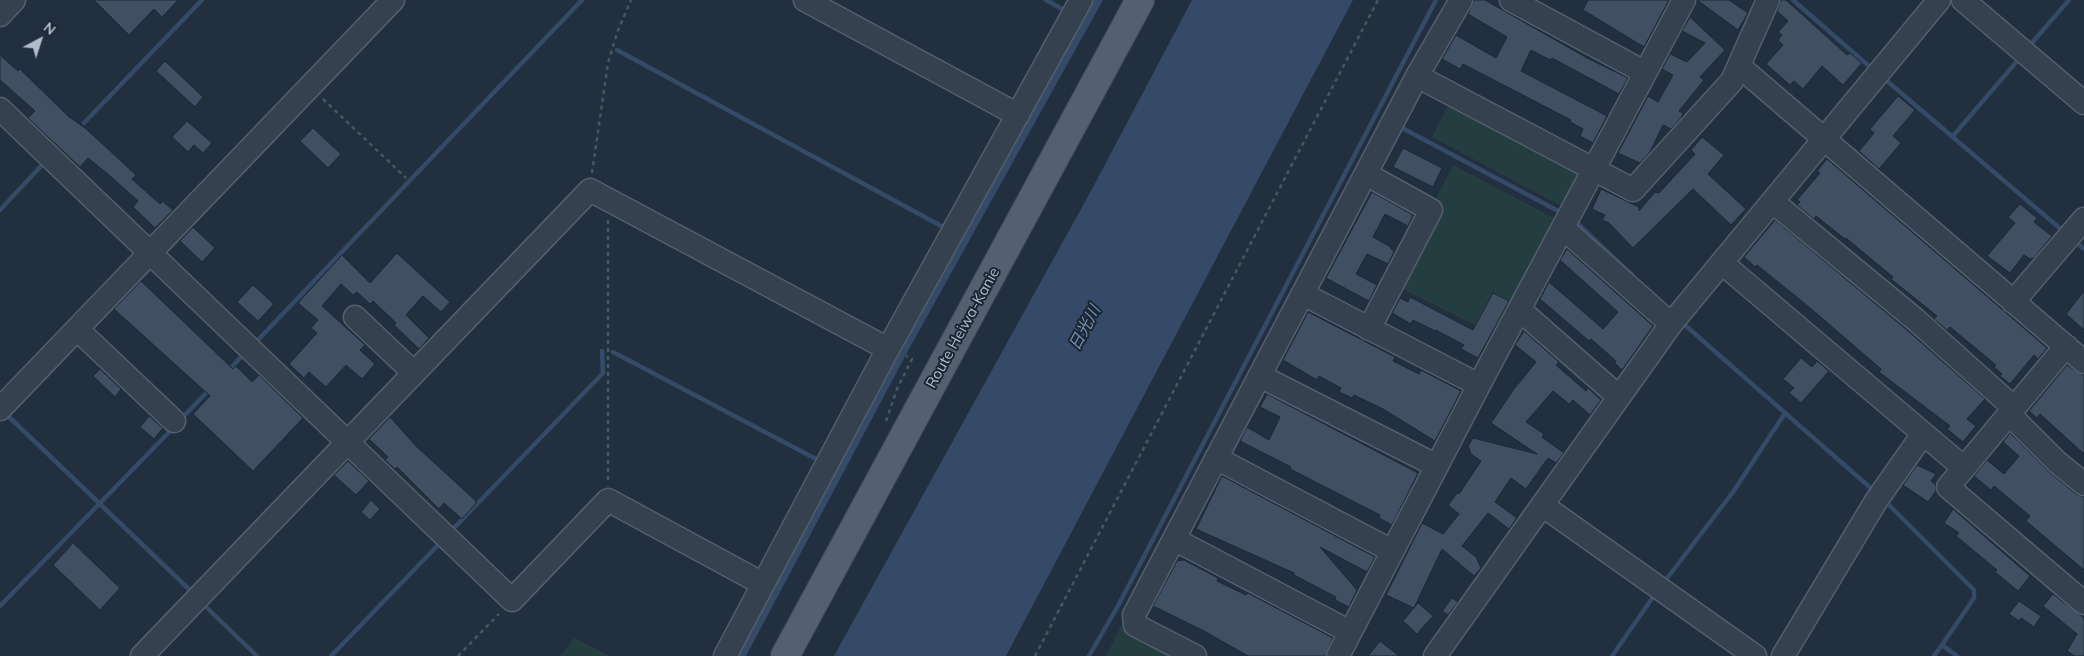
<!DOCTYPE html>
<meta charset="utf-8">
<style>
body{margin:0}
#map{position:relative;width:2084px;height:656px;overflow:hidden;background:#222f3f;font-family:Mulish,sans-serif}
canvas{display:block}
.north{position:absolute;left:15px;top:15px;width:50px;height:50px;-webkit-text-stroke:4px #1b2634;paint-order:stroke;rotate:40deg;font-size:14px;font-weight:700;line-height:20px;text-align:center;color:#b2bcca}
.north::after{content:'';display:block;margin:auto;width:18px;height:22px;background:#b2bcca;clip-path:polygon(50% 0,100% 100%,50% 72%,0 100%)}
</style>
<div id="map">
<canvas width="2084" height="656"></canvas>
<div class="north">N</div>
</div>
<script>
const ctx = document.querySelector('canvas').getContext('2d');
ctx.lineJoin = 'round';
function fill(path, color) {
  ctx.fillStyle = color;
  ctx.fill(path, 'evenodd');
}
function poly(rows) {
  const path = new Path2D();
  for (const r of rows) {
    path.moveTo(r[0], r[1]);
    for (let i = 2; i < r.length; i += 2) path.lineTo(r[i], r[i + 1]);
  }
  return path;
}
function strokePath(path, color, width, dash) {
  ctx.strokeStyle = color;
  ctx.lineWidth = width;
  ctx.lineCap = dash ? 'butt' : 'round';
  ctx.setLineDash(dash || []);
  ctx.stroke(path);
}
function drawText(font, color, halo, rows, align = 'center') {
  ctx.font = font + ' Mulish,"Noto Sans JP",sans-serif';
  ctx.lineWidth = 4;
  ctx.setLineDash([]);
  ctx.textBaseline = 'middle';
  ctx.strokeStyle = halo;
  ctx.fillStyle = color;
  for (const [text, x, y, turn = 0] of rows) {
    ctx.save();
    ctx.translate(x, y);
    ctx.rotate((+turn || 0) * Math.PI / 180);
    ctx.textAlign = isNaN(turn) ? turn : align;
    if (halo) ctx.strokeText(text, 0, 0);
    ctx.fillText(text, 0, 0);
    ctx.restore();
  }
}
fill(poly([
 [1449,104,1580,173,1563,207,1432,137],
 [1453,165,1556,219,1497,336,1397,286,1439,209,1437,196],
 [1121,626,1166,649,1169,656,1106,656],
 [574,638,610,656,560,656]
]), '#243d40');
fill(poly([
 [1088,0,1103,0,909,349,746,656,731,656],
 [1192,0,1353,0,1006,656,834,656,1092,189]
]), '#344a67');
strokePath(poly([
 [1046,0,1066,11],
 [1793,0,1870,67],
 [2031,44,2069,0],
 [617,50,945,228],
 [1887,81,2063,231],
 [84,123,202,0],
 [1404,129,1560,212],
 [1953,136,2018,60],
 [0,210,42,165],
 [1577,223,1632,275],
 [2076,242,2084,249],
 [1686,326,1874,491],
 [255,343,582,0],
 [613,352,818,460],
 [228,371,241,357],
 [6,414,193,593],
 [181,419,210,389],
 [1885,501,1974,590,1974,598,1942,645,1957,656],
 [453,529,603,373,602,351],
 [1665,581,1733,492,1785,413],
 [204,605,257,656],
 [0,606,174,427],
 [331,656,440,543],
 [1089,656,1119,604,1436,0],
 [1612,656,1653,597],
 [1934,656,1942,645]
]), '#344a67', 4.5);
const building = poly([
 [94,0,178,0,162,17,154,9,129,35,94,0],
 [1474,0,1485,0,1587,58,1628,78,1619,94,1552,58,1550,60,1531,50,1521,71,1607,116,1593,143,1580,136,1583,129,1570,122,1571,120,1463,64,1460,69,1442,59,1456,35,1496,58,1507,37,1468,14,1474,0],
 [1588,0,1669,0,1644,47,1583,10,1588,0],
 [1697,0,1729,0,1748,13,1738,30,1697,0],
 [1781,0,1786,0,1847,55,1850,53,1862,63,1843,85,1822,66,1803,89,1794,81,1790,85,1766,64,1783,45,1778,40,1782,35,1778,32,1788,21,1777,11,1781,0],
 [1690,17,1725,50,1700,77,1704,80,1679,111,1683,113,1681,118,1671,129,1663,125,1650,152,1640,163,1618,153,1648,96,1658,102,1673,75,1662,69,1670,54,1687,62,1705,43,1682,31,1690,17],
 [0,55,18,71,20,69,68,116,85,128,121,161,136,175,132,179,142,188,160,204,162,201,173,210,155,228,133,207,138,201,109,175,88,158,80,167,28,118,35,111,0,80,0,55],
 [165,61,203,97,195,107,156,71,165,61],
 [1898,96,1915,110,1893,136,1901,143,1879,169,1859,151,1874,133,1870,129,1898,96],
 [187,121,212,143,203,153,194,145,188,152,172,137,187,121],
 [313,128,341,154,328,168,300,141,313,128],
 [1702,137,1724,155,1708,174,1746,209,1731,225,1693,189,1633,248,1609,223,1602,220,1605,215,1592,209,1601,189,1639,207,1639,211,1655,192,1659,193,1695,154,1691,150,1702,137],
 [1403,148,1442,168,1433,187,1393,167,1403,148],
 [1827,159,2047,348,2038,359,2034,355,2010,384,2000,376,2002,374,1994,367,1996,365,1950,327,1947,330,1934,319,1937,316,1891,279,1893,277,1846,238,1845,239,1816,216,1814,219,1797,205,1800,202,1797,200,1820,173,1817,171,1827,159],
 [1372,192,1413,215,1408,226,1385,214,1373,237,1389,246,1394,252,1388,264,1367,254,1356,274,1377,285,1369,301,1326,278,1372,192],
 [2020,204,2037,218,2034,222,2052,236,2034,258,2030,259,2024,255,2010,273,1987,256,2015,223,2008,217,2020,204],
 [1775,220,1907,330,1985,399,1967,419,1976,426,1963,442,1947,429,1950,426,1879,372,1881,369,1809,307,1757,265,1755,267,1744,257,1775,220],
 [193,227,215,248,202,262,180,241,193,227],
 [1567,249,1653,326,1622,370,1615,363,1616,361,1591,339,1589,341,1540,299,1549,282,1603,329,1618,312,1560,260,1567,249],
 [397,253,450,302,441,312,423,296,406,315,429,338,419,349,394,325,396,323,373,301,370,304,357,292,353,295,341,284,322,306,365,345,360,350,375,364,362,379,346,365,326,387,309,372,304,378,289,364,317,333,311,328,318,320,298,303,342,255,370,283,397,253],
 [141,281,233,369,236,366,252,382,259,375,303,418,253,471,193,414,210,396,114,309,141,281],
 [253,285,274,304,258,321,237,302,253,285],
 [2084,291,2084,330,2066,314,2084,291],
 [1493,293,1509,301,1478,358,1461,349,1464,345,1436,330,1435,331,1413,320,1411,324,1392,313,1400,298,1408,302,1410,297,1473,330,1493,293],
 [1308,312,1395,357,1393,361,1419,374,1421,370,1461,391,1435,441,1383,409,1354,395,1352,398,1339,392,1341,388,1319,376,1317,380,1283,360,1308,312],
 [1524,331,1559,362,1556,365,1586,391,1588,388,1601,400,1590,415,1573,400,1569,404,1553,391,1526,422,1544,434,1542,437,1564,453,1556,463,1548,458,1526,489,1511,478,1495,502,1517,518,1509,529,1488,513,1462,546,1476,557,1481,568,1474,576,1442,549,1414,608,1386,595,1422,523,1443,534,1459,514,1448,505,1458,492,1459,494,1481,461,1471,454,1468,446,1473,438,1537,454,1491,423,1514,389,1536,362,1515,345,1524,331],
 [1801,358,1812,367,1817,361,1829,371,1801,403,1789,393,1794,388,1783,379,1801,358],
 [2067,365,2084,376,2084,454,2040,414,2037,418,2029,411,2067,365],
 [100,369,121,389,115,397,93,376,100,369],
 [1267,394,1418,473,1392,525,1379,518,1380,515,1290,469,1291,467,1240,441,1247,427,1269,440,1280,417,1260,407,1267,394],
 [149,416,163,428,154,439,140,427,149,416],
 [390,417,416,446,477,502,462,519,444,503,439,509,397,467,395,469,385,460,388,457,369,439,390,417],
 [2010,433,2049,472,2076,494,2084,497,2084,570,2026,521,2030,516,1994,486,1991,490,1974,476,1987,460,2004,474,2019,456,2003,442,2010,433],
 [348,461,369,481,356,495,334,475,348,461],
 [1917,465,1936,474,1931,481,1935,484,1936,491,1928,502,1903,485,1917,465],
 [1222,476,1375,557,1367,572,1320,547,1357,590,1349,607,1335,600,1336,597,1294,575,1294,573,1196,529,1222,476],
 [371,500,380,509,370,520,361,512,371,500],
 [1953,509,2030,576,2018,591,1995,572,1997,570,1956,536,1959,533,1944,523,1953,509],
 [73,543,120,588,100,610,53,565,73,543],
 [1184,560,1218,578,1217,581,1246,595,1248,593,1333,638,1325,656,1248,656,1204,631,1153,606,1177,561,1184,560],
 [2053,594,2084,618,2084,656,2075,656,2067,651,2077,634,2043,606,2053,594],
 [1452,598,1458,602,1448,615,1442,611,1452,598],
 [2019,601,2041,616,2034,627,2021,618,2019,621,2009,614,2019,601],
 [1418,603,1433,616,1417,634,1403,621,1418,603],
 [1380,641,1399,656,1368,656,1380,641]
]);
fill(building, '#404f61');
strokePath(building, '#1d2836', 1);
const minor = poly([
 [805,0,1018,115],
 [1511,0,1644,72],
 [1963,0,2084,103],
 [0,15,14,0],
 [1739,66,2084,362],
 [1417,76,1633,190,1732,81,1768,0],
 [0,109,512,600,608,500,763,584],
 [1366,174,1431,210,1369,329],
 [1773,202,1916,320,2014,408],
 [1563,228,1671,324],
 [1722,263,1964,468],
 [1303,294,1479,385],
 [2013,302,2084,219],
 [1520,310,1619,397],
 [355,317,414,373],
 [77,329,174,421],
 [2066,346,1948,487,2084,603],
 [1260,376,1437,466],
 [0,409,393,0],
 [2009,414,2057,462,2084,484],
 [1216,458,1392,551],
 [1542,505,1755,656],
 [1174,539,1350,632],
 [142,656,590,190,888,349],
 [725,656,888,349,1081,0],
 [1195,656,1135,625,1134,615,1417,76,1461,0],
 [1338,656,1479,385,1684,0],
 [1435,656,1671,324,1939,0],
 [1783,656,1876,501,1923,434]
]);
const major = poly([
 [785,656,1140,0]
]);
strokePath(minor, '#545f6d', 25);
strokePath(major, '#3f4a58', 30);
strokePath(poly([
 [323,99,406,178],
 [592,173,608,63,617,33,631,0],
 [608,220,608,482],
 [886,421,897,389,912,359,906,356],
 [458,656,499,614],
 [1035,656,1378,0]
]), '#425a5d', 2.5, [4, 4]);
strokePath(minor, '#36414f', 22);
strokePath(major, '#54606f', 28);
drawText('15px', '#b2bcca', '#1b2634', [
 ["Route Heiwa-Kanie",963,328,-61]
]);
drawText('italic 16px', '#7792b4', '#1b2634', [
 ["日光川",1085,328,-62]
]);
</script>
